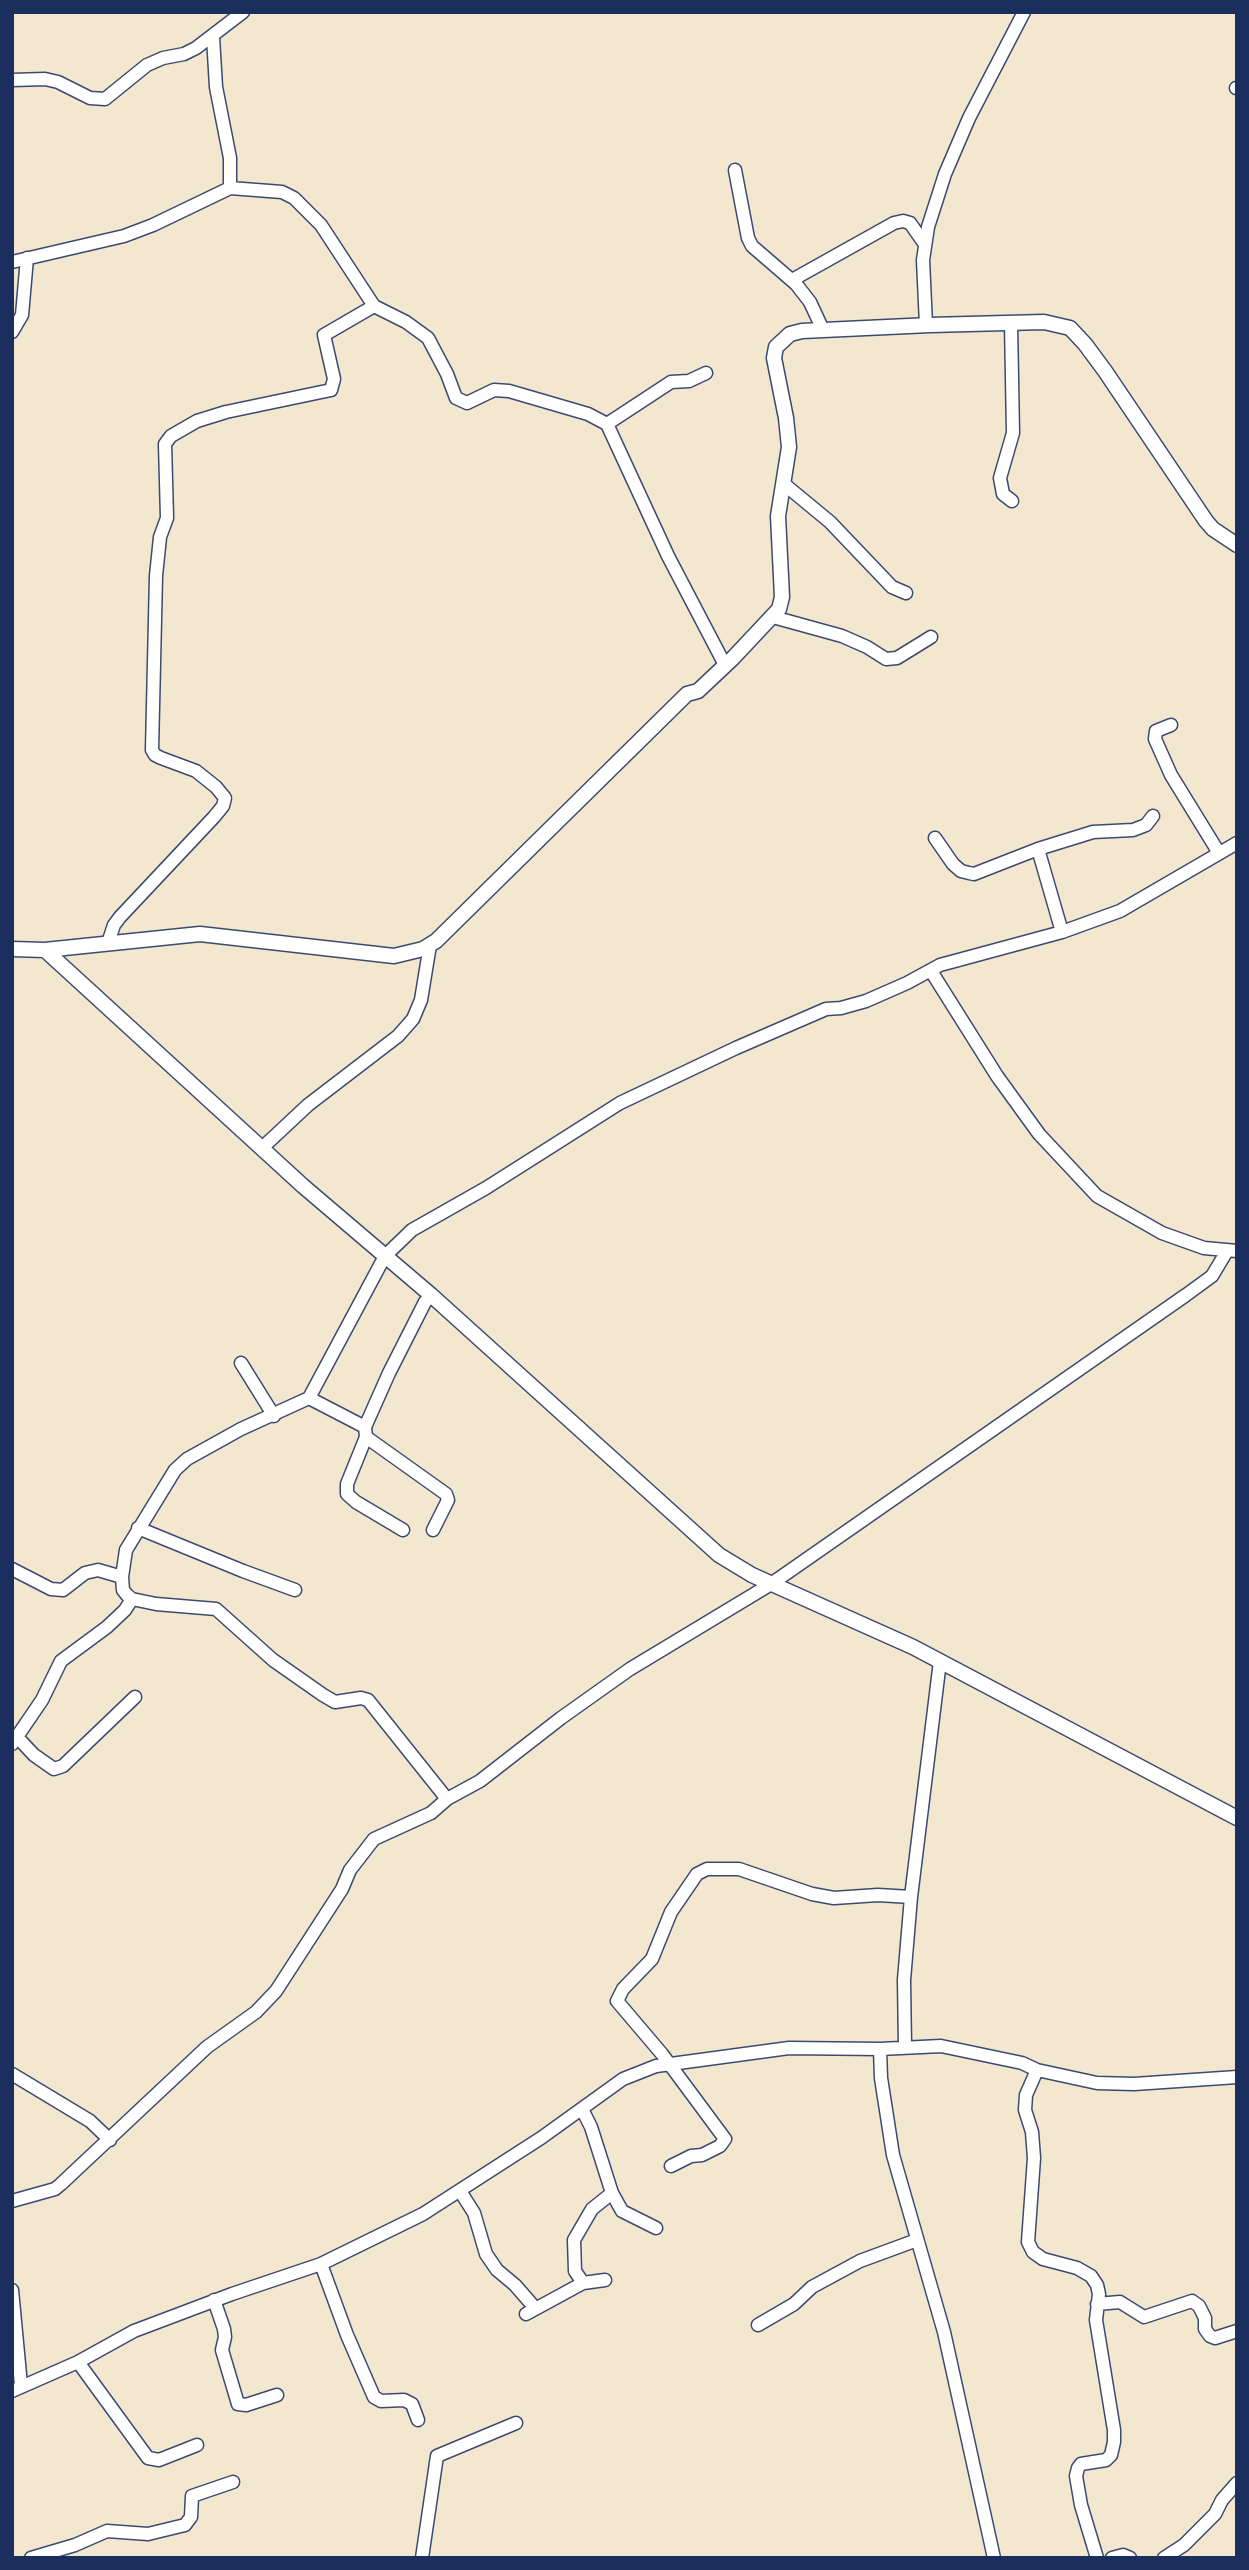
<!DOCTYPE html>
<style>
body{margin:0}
#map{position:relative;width:1249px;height:2570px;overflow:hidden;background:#f3e8cf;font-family:Caveat,sans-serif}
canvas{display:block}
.frame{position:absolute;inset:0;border:14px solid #1b2f5e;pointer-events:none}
</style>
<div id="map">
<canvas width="1249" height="2570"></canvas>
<div class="frame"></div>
</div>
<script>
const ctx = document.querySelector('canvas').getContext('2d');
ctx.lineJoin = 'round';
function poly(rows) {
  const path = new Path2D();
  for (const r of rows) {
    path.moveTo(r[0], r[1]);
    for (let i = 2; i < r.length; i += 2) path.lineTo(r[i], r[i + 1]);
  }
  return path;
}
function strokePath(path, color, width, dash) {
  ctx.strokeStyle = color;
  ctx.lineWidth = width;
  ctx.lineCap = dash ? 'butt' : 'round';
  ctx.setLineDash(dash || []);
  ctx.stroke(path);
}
const minor = poly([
 [213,37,216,87,230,158,230,188],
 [12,80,45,79,58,82,90,98,105,99,147,65,163,58,184,54,196,48,243,12],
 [1236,88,1237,88],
 [735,170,748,238,752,246,796,284,810,302,823,330],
 [12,262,124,236,153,225,230,188,282,192,294,198,321,225,374,306,406,322,428,338,447,374,456,398,467,403,494,390,509,391,588,414,607,424,668,556,725,665],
 [792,280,894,223,903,221,910,223,924,243],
 [1011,323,1013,433,1000,478,1003,494,1012,501],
 [926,325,923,260,928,227,945,174,969,118,1024,12],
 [12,332,22,315,27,258],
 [607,424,671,382,689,381,706,373],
 [784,484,830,522,892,587,906,593],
 [773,617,842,636,867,647,886,659,897,658,931,637],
 [1171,725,1156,731,1155,739,1171,775,1219,853],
 [935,838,953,864,961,871,969,873,974,874,1038,849,1062,932],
 [1038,849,1093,832,1133,830,1146,825,1153,816],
 [108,943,114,925,120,917,214,817,223,806,225,798,216,787,196,771,161,758,155,755,152,750,156,576,160,537,167,518,165,444,171,436,197,421,226,412,331,390,334,379,324,335,374,306],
 [931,971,997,1076,1039,1134,1097,1196,1162,1233,1204,1248,1237,1251],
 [262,1148,308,1105,398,1036,413,1019,421,1000,430,945],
 [241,1363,274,1416],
 [309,1398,365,1427,366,1437,347,1484,347,1494,356,1502,403,1530],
 [365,1427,389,1373,425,1302,431,1295],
 [366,1437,446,1494,448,1500,433,1530],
 [138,1528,243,1571,295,1590],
 [12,1569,51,1589,63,1590,85,1573,98,1570,122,1577],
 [17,1737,34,1755,54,1769,63,1766,135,1697],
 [12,1744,42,1700,61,1661,107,1627,125,1610,132,1599],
 [447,1799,368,1700,361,1698,335,1702,323,1695,273,1660,216,1609,156,1604,132,1599,127,1595,123,1590,122,1577,126,1550,175,1470,187,1459,241,1429,309,1398,385,1256,412,1230,486,1188,620,1103,736,1048,826,1009,841,1008,866,1001,907,983,940,965,1062,932,1120,911,1237,843],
 [905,2047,904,1980,911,1897,940,1661],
 [880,2049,881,2078,893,2155,944,2332,994,2558],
 [1037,2070,1026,2095,1025,2110,1032,2132,1034,2158,1028,2242,1033,2252,1043,2259,1077,2268,1091,2276,1097,2285,1099,2294,1096,2320,1114,2430,1114,2442,1111,2455,1106,2460,1081,2464,1078,2468,1076,2476,1081,2505,1097,2558],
 [12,2074,90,2121,110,2140],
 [582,2109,591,2127,612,2193,622,2211,656,2228],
 [671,2166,691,2156,702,2155,720,2146,725,2139,662,2054,617,2001,623,1989,652,1959,671,1912,697,1874,707,1869,739,1869,812,1894,834,1898,878,1895,911,1897],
 [460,2191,474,2213,486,2254,497,2270,515,2285,535,2308],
 [12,2201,55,2189,61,2184,207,2047,256,2012,276,1991,342,1889,350,1870,374,1839,431,1813,447,1799,480,1781,561,1718,630,1669,771,1584,1186,1295,1212,1276,1227,1251],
 [321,2264,347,2335,374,2397,381,2401,404,2400,412,2404,418,2420],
 [583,2283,575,2271,574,2240,592,2209,612,2193],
 [12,2290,21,2385],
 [214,2300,224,2329,225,2337,222,2350,238,2404,246,2405,277,2395],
 [1097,2304,1120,2302,1144,2317,1192,2301,1199,2306,1205,2318,1205,2329,1210,2336,1215,2338,1237,2331],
 [526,2314,583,2283,605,2280],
 [758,2325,794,2304,812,2287,860,2261,917,2240],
 [78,2362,148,2458,159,2460,197,2445],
 [12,2391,78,2362,134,2331,232,2294,321,2264,423,2214,541,2138,623,2079,656,2066,789,2048,880,2049,941,2046,1022,2063,1037,2070,1097,2083,1134,2084,1237,2077],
 [31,2558,75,2545,107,2531,148,2534,185,2525,191,2517,192,2496,233,2482],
 [422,2558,437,2456,516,2423],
 [1112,2558,1123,2555,1130,2558],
 [1164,2558,1184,2545,1215,2514,1222,2500,1237,2483]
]);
const tertiary = poly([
 [12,949,45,950,200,934,394,956,423,949,436,941,687,694,698,691,733,658,779,609,782,597,778,516,789,447,786,418,774,358,776,347,790,334,802,331,930,325,1044,322,1070,328,1085,344,1105,371,1206,521,1213,529,1237,545],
 [45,950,303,1186,431,1295,719,1555,752,1575,913,1647,1237,1818]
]);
strokePath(minor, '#3b4b6f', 15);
strokePath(tertiary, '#3b4b6f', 17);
strokePath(minor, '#fff', 12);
strokePath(tertiary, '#fff', 14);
</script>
